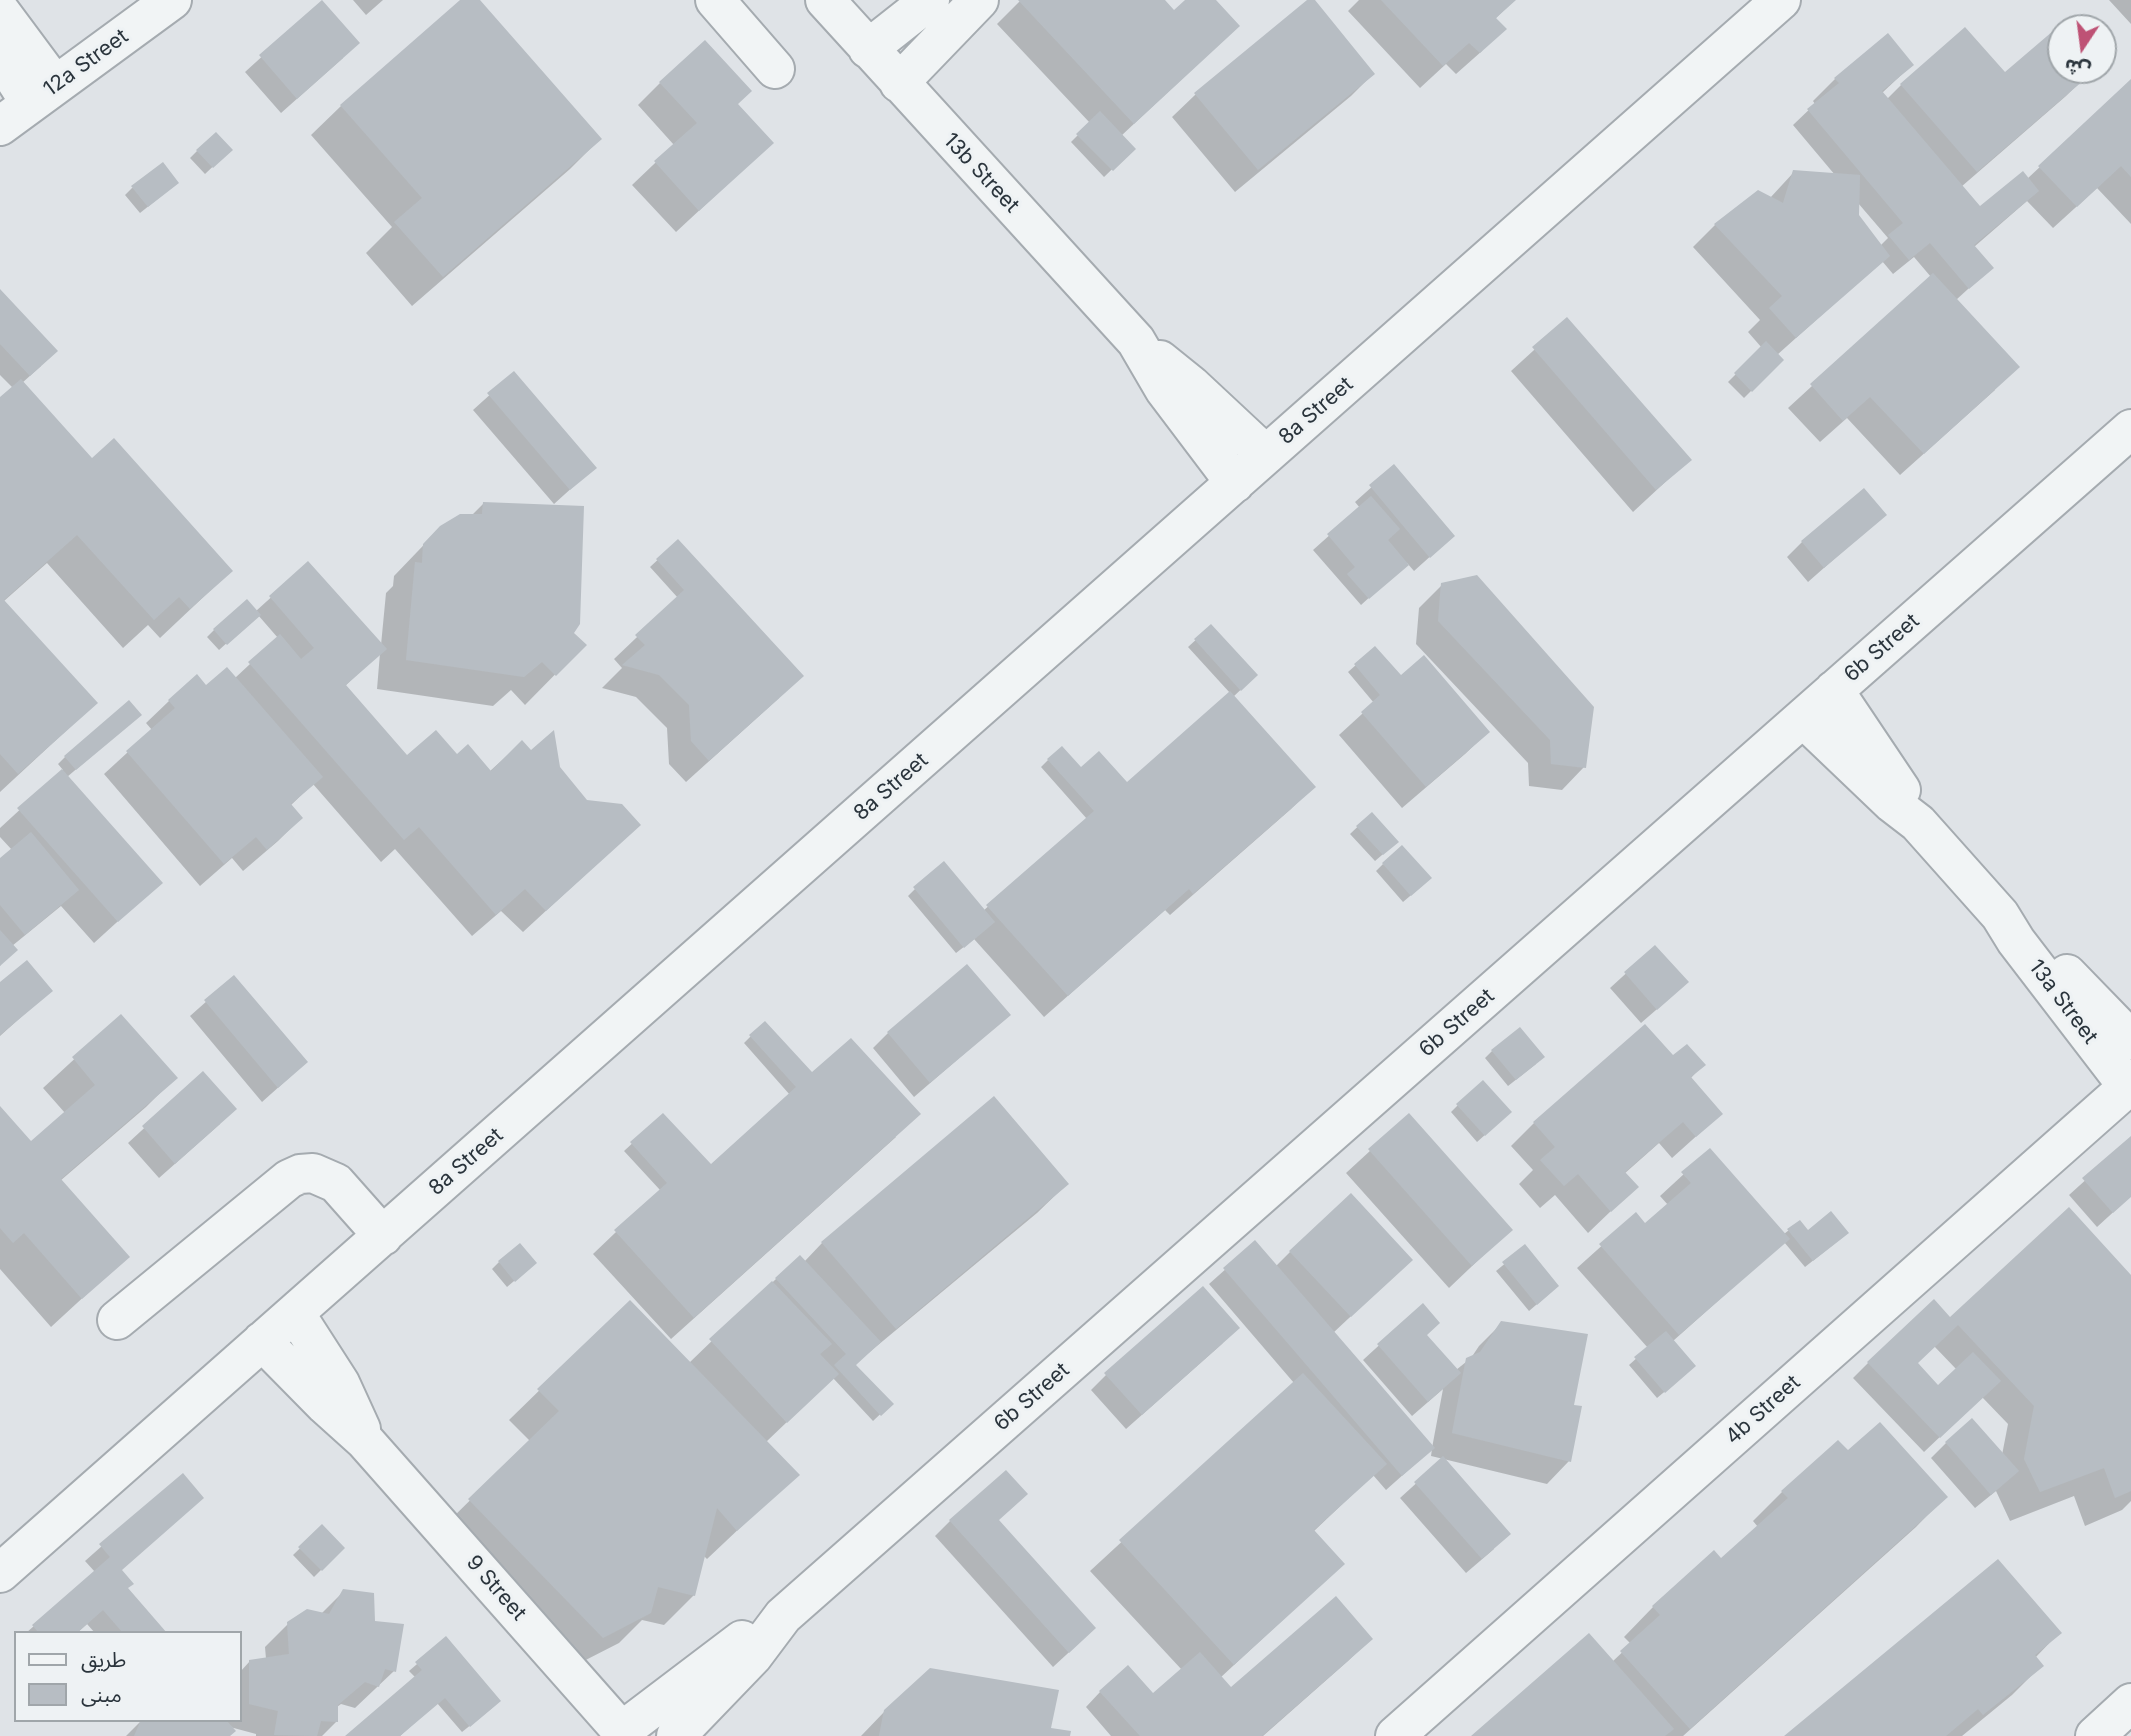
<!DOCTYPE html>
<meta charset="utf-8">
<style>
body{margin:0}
#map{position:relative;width:2131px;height:1736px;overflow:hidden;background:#dfe3e7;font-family:Inter,"Noto Sans Arabic",sans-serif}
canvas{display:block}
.legend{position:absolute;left:14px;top:1631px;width:228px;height:91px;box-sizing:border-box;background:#eef2f4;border:2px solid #a0a6aa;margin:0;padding:9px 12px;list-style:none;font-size:21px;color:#2a343c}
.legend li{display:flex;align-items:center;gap:14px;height:35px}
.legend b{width:35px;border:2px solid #a0a6aa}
.north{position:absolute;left:2047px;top:14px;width:70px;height:70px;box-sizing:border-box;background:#eef2f4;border:2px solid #a0a6aa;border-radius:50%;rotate:193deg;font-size:19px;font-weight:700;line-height:28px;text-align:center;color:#2a343c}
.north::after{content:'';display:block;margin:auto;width:24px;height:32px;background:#be5275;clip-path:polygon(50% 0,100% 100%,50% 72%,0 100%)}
</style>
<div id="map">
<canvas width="2131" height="1736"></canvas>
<ul class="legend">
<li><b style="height:9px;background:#f1f4f5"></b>طريق</li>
<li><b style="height:19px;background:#b7bdc3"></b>مبنى</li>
</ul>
<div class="north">ش</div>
</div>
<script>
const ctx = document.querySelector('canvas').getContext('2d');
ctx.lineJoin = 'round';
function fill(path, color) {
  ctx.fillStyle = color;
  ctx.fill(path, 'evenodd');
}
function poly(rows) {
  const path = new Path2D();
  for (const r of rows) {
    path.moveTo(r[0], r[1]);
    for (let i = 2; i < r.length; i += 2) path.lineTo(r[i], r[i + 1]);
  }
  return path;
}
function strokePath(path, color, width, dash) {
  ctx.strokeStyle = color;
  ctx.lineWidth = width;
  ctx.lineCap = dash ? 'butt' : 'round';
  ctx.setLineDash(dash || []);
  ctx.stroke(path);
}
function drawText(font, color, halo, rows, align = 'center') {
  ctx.font = font + ' Inter,sans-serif';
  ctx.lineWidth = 6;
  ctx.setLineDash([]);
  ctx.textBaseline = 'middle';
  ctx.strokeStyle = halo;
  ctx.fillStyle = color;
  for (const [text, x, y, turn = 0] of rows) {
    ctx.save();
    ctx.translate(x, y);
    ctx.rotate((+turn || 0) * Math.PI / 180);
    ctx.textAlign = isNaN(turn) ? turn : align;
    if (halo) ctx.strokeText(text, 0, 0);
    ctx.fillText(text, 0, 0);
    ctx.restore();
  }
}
fill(poly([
 [353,0,383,0,366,15],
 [463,0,478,0,600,139,570,169,412,306,366,253,392,227,311,135,341,106],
 [1021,0,1163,0,1174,12,1188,0,1213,0,1215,48,1121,136,1133,149,1104,177,1071,142,1090,123,997,24],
 [1310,0,1373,74,1351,96,1235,192,1172,117,1195,95],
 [1359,0,1514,0,1495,19,1482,51,1456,74,1446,64,1420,88,1348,11],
 [2109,0,2131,0,2131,24],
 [322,2,343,58,281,113,245,72],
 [2061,42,2061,70,2085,70,2088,74,2066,96,1961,187,1979,209,2027,179,2131,82,2131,224,2097,188,2053,228,2027,201,1974,247,1991,268,1956,300,1995,390,1900,475,1847,418,1820,442,1788,408,1931,277,1914,257,1893,274,1882,261,1777,355,1782,360,1744,398,1728,382,1762,348,1748,332,1760,320,1693,247,1715,225,1770,198,1794,172,1835,175,1793,125,1815,104,1813,101,1835,79,1912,65,1882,93,1887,99,1901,85,2005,75],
 [1858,203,1888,238,1880,246,1858,216],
 [660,83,736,105,772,143,676,232,632,185,674,145,638,105],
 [197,151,223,157,205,174,190,158],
 [132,188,170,189,140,213,125,195],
 [0,292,41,366,22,383,92,460,231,571,160,638,148,625,123,648,47,563,4,601,96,703,0,792,0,400,13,388,0,375],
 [1567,320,1689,460,1633,512,1511,371],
 [514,373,595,467,554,504,473,410],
 [1394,467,1453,536,1414,571,1407,563,1361,605,1313,550,1360,508,1355,502],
 [483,504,572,633,584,645,525,705,511,690,493,706,377,689,380,653,345,686,407,757,456,756,489,772,522,742,531,753,558,767,586,801,639,825,523,932,501,911,472,936,395,849,381,862,313,784,290,806,301,818,278,841,243,871,232,858,200,886,104,774,152,730,146,723,169,701,235,678,278,638,258,615,219,650,207,637,214,630,256,611,308,564,381,645,386,593,393,586,394,576,441,527,471,516],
 [1884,515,1808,582,1787,557,1802,542],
 [678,541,779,698,686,782,669,764,667,728,636,697,602,688,622,668,614,659,678,598,650,567],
 [1442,585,1584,767,1562,790,1529,786,1528,763,1416,644,1419,608],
 [1211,626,1249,682,1233,697,1313,787,1291,809,1170,915,1165,910,1044,1017,974,939,956,953,908,896,915,889,983,911,1087,819,1041,767,1048,760,1126,784,1230,693,1188,647],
 [1375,648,1381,692,1488,732,1465,754,1402,808,1339,735,1374,703,1348,672],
 [129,703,132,722,67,777,160,883,94,943,61,906,12,946,0,966,0,860,12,850,0,837,0,828,63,770,58,764,65,757],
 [1371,814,1389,849,1375,861,1350,834],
 [1383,864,1423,885,1403,902,1376,871],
 [1655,947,1671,997,1641,1023,1610,988],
 [234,977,290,1077,262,1102,190,1016],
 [0,984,50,991,0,1036],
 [1009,1015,914,1097,873,1048,888,1033],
 [121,1016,176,1077,146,1107,60,1181,127,1257,51,1327,0,1269,0,1108,31,1144,65,1113,43,1088],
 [1645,1027,1672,1058,1703,1065,1690,1079,1721,1114,1672,1158,1659,1143,1624,1174,1636,1187,1588,1233,1555,1195,1540,1208,1519,1184,1533,1170,1511,1146,1534,1123],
 [751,1036,810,1072,896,1137,671,1339,593,1254,660,1190,624,1151,663,1115,710,1167,790,1095,744,1043],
 [1492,1051,1536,1064,1508,1086,1485,1058],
 [203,1074,220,1124,159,1178,128,1143],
 [1458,1105,1503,1119,1477,1142,1451,1112],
 [1408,1116,1510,1230,1449,1288,1346,1173],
 [2131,1139,2131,1196,2097,1227,2069,1195],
 [1710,1150,1784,1234,1799,1222,1807,1232,1839,1240,1805,1267,1784,1242,1673,1341,1687,1373,1657,1398,1629,1365,1648,1348,1577,1268,1636,1215,1645,1225,1668,1205,1660,1196],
 [1067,1184,1037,1213,854,1365,891,1404,873,1421,833,1378,766,1442,797,1474,707,1559,704,1556,694,1595,664,1625,642,1620,619,1643,572,1667,440,1530,530,1441,509,1420,630,1302,689,1363,776,1279,804,1262,822,1243],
 [1255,1243,1276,1266,1290,1252,1395,1275,1333,1333,1432,1448,1443,1389,1412,1416,1363,1360,1422,1306,1425,1335,1456,1370,1471,1358,1479,1346,1502,1323,1572,1406,1569,1461,1547,1484,1431,1456,1432,1449,1386,1490,1373,1475,1313,1532,1343,1564,1220,1678,1231,1690,1370,1639,1348,1661,1263,1736,1111,1736,1086,1707,1100,1692,1153,1696,1182,1670,1090,1571,1294,1383,1209,1284],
 [1525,1247,1550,1293,1529,1311,1496,1271],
 [499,1262,527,1270,507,1287,492,1269],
 [2131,1278,2131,1501,2122,1510,2085,1526,2074,1496,2010,1521,1996,1491,1975,1508,1931,1458,1946,1443,2002,1455,2008,1424,1982,1397,1924,1452,1853,1378,1868,1363,1950,1319],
 [1934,1346,1957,1370,1938,1388,1916,1364],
 [1223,1343,1126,1429,1091,1390,1106,1375],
 [1848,1453,1945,1497,1916,1527,1683,1736,1473,1736,1612,1662,1631,1644,1624,1637,1653,1607,1721,1561,1758,1527,1753,1521,1782,1492],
 [1443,1459,1494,1549,1466,1573,1400,1498],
 [182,1475,120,1571,126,1589,165,1633,95,1633,87,1624,77,1633,26,1633,95,1572,85,1561],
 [950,1521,997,1521,1079,1643,1053,1667,935,1536],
 [322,1527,343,1548,314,1577,293,1555],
 [344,1591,373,1623,394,1671,355,1708,341,1704,337,1707,337,1721,322,1736,256,1736,256,1734,230,1727,228,1736,126,1736,142,1720,227,1724,227,1720,240,1720,240,1672,250,1661,266,1659,265,1647,288,1624,321,1614],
 [2059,1633,2035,1658,2041,1666,2012,1695,1962,1736,1787,1736],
 [446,1639,492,1708,462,1732,437,1703,400,1736,348,1736,416,1678,409,1671],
 [885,1711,1049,1730,1068,1736,861,1736]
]), '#0003');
fill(poly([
 [322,0,360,43,297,99,259,55],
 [460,0,480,0,602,139,443,277,394,222,422,198,340,105],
 [1018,0,1165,0,1174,10,1185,0,1216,0,1240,26,1134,124],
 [1307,0,1315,0,1375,74,1258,170,1194,93],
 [1381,0,1516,0,1496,18,1507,29,1480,53,1469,43,1443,66],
 [1965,27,2005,72,2053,31,2061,40,2061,70,2087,70,2091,74,1977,172,1900,84],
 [1888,33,1914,65,1882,91,1980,206,2023,171,2039,191,1974,245,1994,268,1969,289,1930,243,1909,260,1888,235,1903,223,1807,109,1839,83,1834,78],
 [705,40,752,91,738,104,774,143,699,211,654,161,697,123,659,82],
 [2131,79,2131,177,2121,166,2077,207,2038,166],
 [1100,111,1136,149,1113,171,1076,134],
 [216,132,233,150,213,168,196,150],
 [163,162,179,183,148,207,131,186],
 [1793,170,1860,175,1859,215,1890,256,1796,338,1769,308,1782,296,1714,224,1758,190,1783,203],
 [1933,273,2020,367,1924,454,1870,397,1843,421,1810,384],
 [0,289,58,351,30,376,0,344],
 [1567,317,1692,460,1656,490,1532,347],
 [1766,341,1784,360,1752,392,1734,373],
 [514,371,597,468,570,490,487,393],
 [21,379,92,458,114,438,233,571,190,609,179,597,154,620,77,535,4,600,98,703,18,774,0,754,0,397],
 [1394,464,1455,536,1430,558,1369,485],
 [1864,488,1887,515,1824,568,1801,541],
 [1371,496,1400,529,1388,540,1409,565,1369,599,1347,574,1355,567,1327,534],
 [483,502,584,506,580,624,574,633,587,645,556,676,542,662,524,677,406,660,415,562,422,563,423,544,440,526,460,514,482,514],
 [678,539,804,676,709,761,691,741,689,705,659,675,622,665,645,645,635,635,684,590,656,559],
 [308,561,387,649,346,685,407,755,436,730,457,754,468,744,491,771,522,740,531,750,554,730,560,767,587,800,622,804,641,825,546,911,525,889,496,915,419,827,404,840,248,662,280,634,301,659,314,648,269,596],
 [1477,575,1594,707,1586,768,1551,764,1550,740,1438,621,1441,583],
 [247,599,261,615,227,645,213,629],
 [1211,624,1258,675,1241,691,1194,639],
 [1375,646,1401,675,1424,655,1490,732,1426,787,1361,712,1380,695,1354,664],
 [227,667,323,777,291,804,303,818,267,850,256,837,224,864,126,751,175,708,168,700,197,674,206,685],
 [1230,691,1316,787,1193,894,1189,889,1068,996,986,905,1094,811,1047,759,1062,746,1081,767,1099,751,1127,782],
 [129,700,142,715,76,770,64,756],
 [62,769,163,883,118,922,17,808],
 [1372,812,1399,842,1383,855,1356,826],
 [31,832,79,890,25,935,0,905,0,858],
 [1402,845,1432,878,1411,896,1382,863],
 [944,861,995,922,964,948,913,887],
 [0,930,18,950,0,966],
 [1655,945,1689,982,1657,1010,1624,972],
 [27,960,53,991,0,1035,0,982],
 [967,964,1011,1015,930,1083,887,1032],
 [234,975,308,1062,278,1088,204,1000],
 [121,1014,178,1078,61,1179,130,1257,82,1299,24,1233,13,1243,0,1228,0,1106,31,1141,95,1085,72,1057],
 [765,1021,812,1072,851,1038,921,1114,694,1318,614,1230,667,1183,630,1142,663,1113,711,1164,796,1087,749,1035],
 [1645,1024,1673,1055,1687,1044,1706,1065,1691,1077,1723,1114,1696,1137,1683,1122,1625,1172,1639,1187,1611,1212,1578,1174,1564,1186,1540,1160,1555,1147,1533,1122],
 [1520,1027,1545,1057,1516,1080,1491,1050],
 [203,1071,237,1109,175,1164,142,1126],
 [1483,1080,1512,1112,1485,1136,1456,1104],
 [994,1096,1069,1184,896,1329,821,1242],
 [1409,1113,1513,1230,1472,1266,1368,1149],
 [2131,1136,2131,1197,2113,1213,2082,1178],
 [1710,1148,1790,1239,1679,1335,1599,1244,1636,1212,1645,1223,1691,1183,1681,1172],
 [1351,1193,1413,1260,1351,1317,1289,1251],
 [2069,1207,2131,1275,2131,1491,2115,1498,2104,1468,2040,1492,2024,1459,2034,1406,1958,1325,1918,1363,1938,1385,1973,1352,2001,1381,1940,1438,1867,1362,1934,1299,1950,1317],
 [1831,1211,1849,1233,1813,1261,1787,1229,1800,1220,1808,1230],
 [1255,1240,1435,1448,1402,1476,1223,1268],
 [520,1243,537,1263,515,1282,498,1261],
 [1525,1244,1559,1286,1537,1305,1502,1262],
 [800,1255,881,1342,856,1365,894,1404,881,1416,834,1365,846,1354,775,1278],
 [772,1281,832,1344,820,1354,839,1374,787,1423,709,1339],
 [1203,1286,1240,1328,1142,1415,1104,1373],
 [630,1300,800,1475,737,1531,717,1508,695,1596,658,1587,651,1613,603,1638,468,1499,559,1411,537,1389],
 [1423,1303,1440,1323,1427,1335,1461,1373,1428,1402,1377,1344],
 [1501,1321,1588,1334,1574,1405,1582,1406,1571,1462,1452,1433,1466,1358,1480,1352],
 [1666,1331,1696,1366,1665,1393,1634,1357],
 [1303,1373,1387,1464,1314,1530,1345,1564,1234,1665,1119,1540],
 [1972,1418,2019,1471,1991,1495,1945,1442],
 [1880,1422,1948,1497,1690,1729,1620,1651,1660,1615,1652,1606,1714,1550,1721,1558,1788,1498,1781,1491,1838,1440,1848,1450],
 [1443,1456,1511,1534,1482,1559,1414,1482],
 [1006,1470,1028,1494,999,1520,1096,1628,1069,1653,949,1520],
 [183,1473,204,1498,122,1570,134,1584,128,1588,167,1633,123,1633,103,1610,77,1633,39,1633,32,1625,110,1557,99,1544],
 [322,1524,345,1548,322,1571,298,1547],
 [1998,1559,2062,1633,2035,1655,2044,1666,1983,1715,1978,1709,1946,1736,1784,1736],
 [343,1589,374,1593,375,1621,404,1624,396,1672,385,1669,379,1687,365,1682,338,1705,338,1722,321,1721,317,1736,274,1735,278,1711,249,1704,249,1660,289,1654,287,1622,307,1609,329,1614],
 [1336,1596,1373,1639,1262,1736,1140,1736,1099,1691,1128,1665,1153,1693,1200,1652,1231,1687],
 [1589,1633,1674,1729,1665,1736,1471,1736],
 [446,1636,501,1701,470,1727,445,1698,400,1736,345,1736,422,1670,415,1662],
 [930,1668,1059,1690,1051,1728,1071,1731,1070,1736,879,1736,884,1710],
 [141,1720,226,1720,236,1731,230,1736,134,1736]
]), '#b7bdc3');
const minor = poly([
 [715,0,775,69],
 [825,0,1136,341,1164,389,1235,483],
 [0,11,55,85],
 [868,49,930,0],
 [0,56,30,103],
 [899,83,979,0],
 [0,126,172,0],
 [1160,360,1191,385,1266,455],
 [1834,690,1901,790],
 [1803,718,1892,803,1918,823,2000,915,2016,941,2128,1087],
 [2067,974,2131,1040],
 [295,1313,340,1383,361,1429],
 [117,1320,289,1179,300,1174,313,1173,336,1183,383,1236],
 [262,1341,325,1405,365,1441,626,1736],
 [0,1573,1781,0],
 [622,1731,742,1640],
 [676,1736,753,1656,783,1616,2131,429],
 [1395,1736,2131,1084],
 [2095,1736,2131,1703]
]);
strokePath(minor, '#a5abb0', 42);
strokePath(minor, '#f1f4f5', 38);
drawText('21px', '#2a343c', '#eef2f4', [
 ["12a Street",86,63,-36],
 ["13b Street",981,173,47],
 ["8a Street",1316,411,-41],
 ["6b Street",1882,648,-41],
 ["8a Street",891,787,-41],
 ["13a Street",2063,1002,53],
 ["6b Street",1457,1023,-41],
 ["8a Street",466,1162,-41],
 ["6b Street",1032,1397,-41],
 ["4b Street",1763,1410,-42],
 ["9 Street",496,1588,49]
]);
</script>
